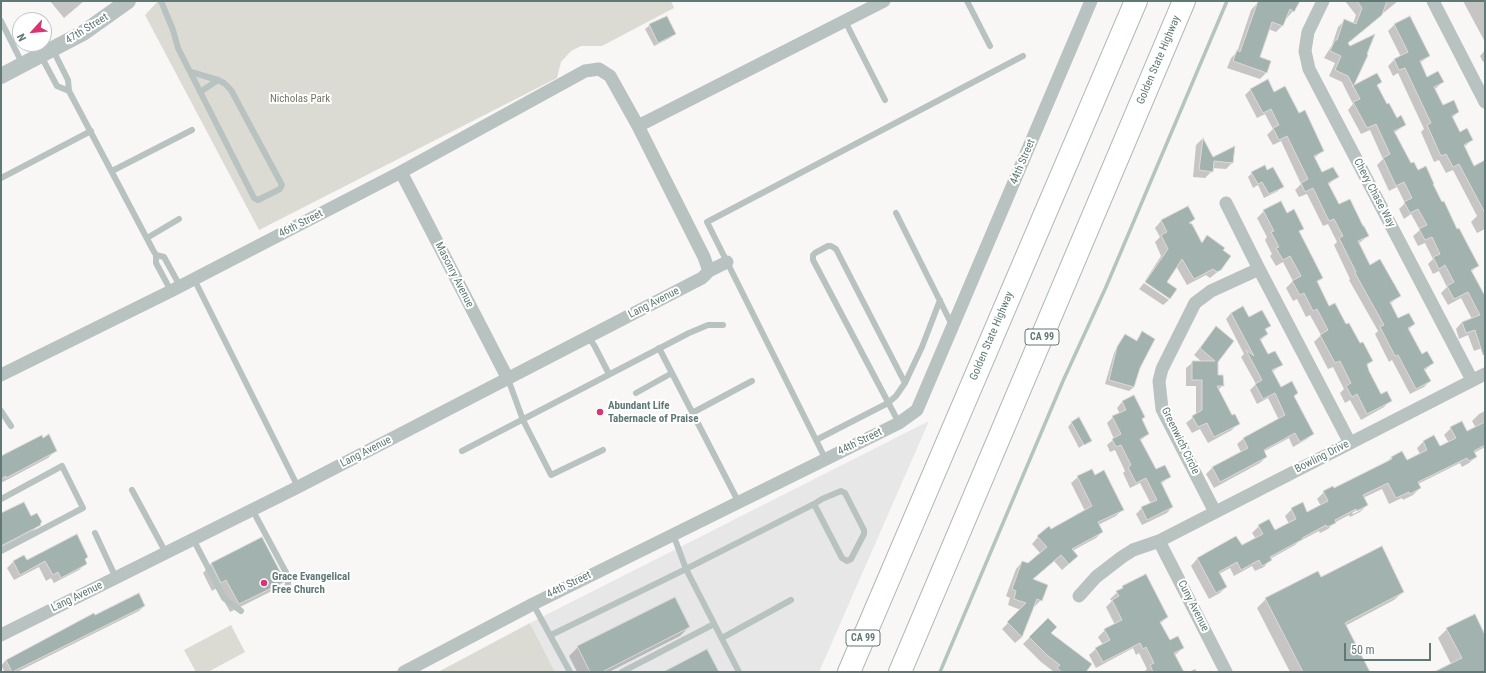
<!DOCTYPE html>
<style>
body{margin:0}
#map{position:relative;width:1486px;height:673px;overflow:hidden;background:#f9f7f6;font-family:"Roboto Condensed",sans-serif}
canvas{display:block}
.frame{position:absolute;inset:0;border:2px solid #607976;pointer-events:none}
.north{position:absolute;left:12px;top:12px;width:40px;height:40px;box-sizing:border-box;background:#fff;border:1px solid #bfc9c8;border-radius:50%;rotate:243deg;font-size:11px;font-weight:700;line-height:16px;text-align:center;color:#607976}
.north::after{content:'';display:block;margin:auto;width:14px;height:18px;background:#d93573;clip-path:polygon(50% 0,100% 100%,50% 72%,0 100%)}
.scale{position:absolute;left:1344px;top:643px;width:87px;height:18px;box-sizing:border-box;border:2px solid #607976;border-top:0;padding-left:5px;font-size:12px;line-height:14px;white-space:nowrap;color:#607976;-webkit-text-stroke:3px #fff;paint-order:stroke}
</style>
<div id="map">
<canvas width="1486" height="673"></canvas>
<div class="frame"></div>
<div class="north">N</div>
<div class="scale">50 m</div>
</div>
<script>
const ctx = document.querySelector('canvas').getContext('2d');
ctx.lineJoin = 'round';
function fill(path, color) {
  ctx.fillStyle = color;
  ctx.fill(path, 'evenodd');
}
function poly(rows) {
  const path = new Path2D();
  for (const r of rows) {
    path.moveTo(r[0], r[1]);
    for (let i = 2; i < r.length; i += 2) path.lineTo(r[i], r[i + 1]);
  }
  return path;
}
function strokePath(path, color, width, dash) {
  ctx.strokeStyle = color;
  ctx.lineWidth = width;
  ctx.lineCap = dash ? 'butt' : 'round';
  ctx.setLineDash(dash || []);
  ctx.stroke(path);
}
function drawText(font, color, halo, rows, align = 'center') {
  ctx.font = font + ' "Roboto Condensed",sans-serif';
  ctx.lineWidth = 4;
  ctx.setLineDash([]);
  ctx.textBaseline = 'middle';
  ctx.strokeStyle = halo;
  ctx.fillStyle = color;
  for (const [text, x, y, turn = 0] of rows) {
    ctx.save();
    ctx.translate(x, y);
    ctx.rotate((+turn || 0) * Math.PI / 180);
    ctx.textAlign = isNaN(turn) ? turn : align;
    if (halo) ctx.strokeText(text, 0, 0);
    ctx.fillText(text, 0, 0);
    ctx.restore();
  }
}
fill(poly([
 [929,421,819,672,555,672,530,623]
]), '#e6e7e6');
fill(poly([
 [158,1,671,1,674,8,602,46,581,46,571,51,561,62,557,78,259,230,145,15],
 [530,623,555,672,438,672],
 [231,625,245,652,208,672,196,672,184,650]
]), '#dbdbd3');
fill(poly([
 [50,1,84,1,64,18],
 [1259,1,1299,1,1293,11,1287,18,1286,17,1282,26,1276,32,1268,29,1259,57,1270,62,1266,73,1260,79,1227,68,1231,58,1237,52,1251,10],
 [1345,1,1398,1,1347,43,1350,47,1367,55,1352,87,1377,74,1380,82,1376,86,1386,105,1396,119,1405,125,1394,133,1410,165,1432,185,1477,266,1471,272,1485,298,1485,347,1474,351,1468,335,1459,339,1456,329,1462,322,1472,319,1461,298,1448,305,1441,293,1447,287,1439,271,1433,274,1428,264,1433,259,1425,243,1418,246,1413,236,1420,230,1411,214,1404,219,1399,209,1405,203,1397,187,1389,191,1377,165,1383,159,1370,130,1361,134,1348,110,1353,104,1342,82,1329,76,1335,63,1324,58,1332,45,1338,27,1345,20,1353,24,1356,15],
 [1463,1,1485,1,1485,42],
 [650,25,675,34,670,38,654,46,645,29],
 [1394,25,1429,56,1420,63,1427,78,1443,82,1434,90,1443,107,1458,112,1452,118,1460,133,1472,140,1464,147,1474,167,1485,166,1485,229,1477,233,1471,222,1477,216,1453,170,1446,173,1439,160,1434,162,1421,132,1424,129,1398,73,1393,76,1388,66,1394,60,1401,57,1388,31],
 [1485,50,1485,61,1483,62,1480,56],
 [1251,89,1274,93,1298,115,1323,151,1314,158,1322,174,1337,177,1328,185,1339,206,1368,236,1358,244,1370,266,1399,296,1390,304,1398,319,1414,324,1408,330,1421,355,1433,363,1424,371,1430,381,1424,387,1410,394,1392,360,1389,362,1375,334,1378,331,1349,280,1350,279,1334,245,1337,242,1328,224,1323,226,1307,194,1299,197,1295,190,1301,184,1281,141,1273,145,1267,135,1273,129,1265,114,1257,118,1245,95],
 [1202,139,1212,158,1232,163,1226,169,1212,168,1212,171,1205,178,1193,177,1196,145],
 [1267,171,1282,186,1278,191,1264,198,1258,185,1253,188,1248,177,1252,173],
 [1281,202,1287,214,1303,228,1299,232,1322,278,1316,283,1329,307,1346,326,1372,361,1366,366,1381,395,1391,400,1384,407,1361,420,1350,400,1345,403,1340,393,1344,389,1333,367,1328,369,1314,342,1321,335,1310,315,1306,317,1297,299,1293,301,1286,288,1293,281,1283,262,1276,266,1270,256,1272,254,1265,240,1267,237,1257,218,1264,211],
 [1188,207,1194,219,1189,224,1201,243,1207,236,1221,269,1210,278,1206,275,1187,285,1176,266,1166,282,1170,298,1145,281,1161,256,1155,242,1160,237,1155,228,1161,221],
 [1144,283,1169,300,1163,305,1139,289],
 [1231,313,1269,326,1265,331,1267,334,1260,341,1268,356,1281,365,1272,372,1281,388,1297,393,1293,397,1313,433,1307,439,1293,447,1289,438,1263,452,1266,457,1260,463,1214,488,1206,474,1212,468,1241,452,1237,444,1243,439,1279,420,1268,398,1257,404,1250,390,1256,384,1241,357,1244,354,1226,319],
 [1216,328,1217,376,1222,386,1218,390,1232,417,1238,423,1232,430,1208,443,1200,429,1192,433,1186,423,1196,415,1196,386,1186,386,1186,368,1193,362,1202,362,1194,355],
 [1142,333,1139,368,1134,387,1129,391,1105,384,1114,353,1121,340,1125,336,1136,341],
 [1122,402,1141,420,1148,434,1140,441,1155,471,1170,476,1161,484,1172,507,1167,513,1142,525,1136,514,1142,508,1151,504,1140,483,1130,488,1123,473,1125,471,1115,450,1110,452,1107,445,1114,439,1107,423,1113,417,1120,414,1117,408],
 [1485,411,1485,447,1474,453,1476,457,1469,463,1462,467,1460,463,1418,484,1420,488,1413,495,1403,500,1402,498,1389,504,1382,489,1363,498,1367,505,1360,512,1350,517,1349,515,1334,523,1328,529,1320,533,1319,531,1298,542,1295,545,1270,559,1270,560,1264,567,1255,571,1252,566,1234,576,1230,568,1219,574,1226,587,1220,593,1209,599,1191,566,1197,559,1236,537,1241,547,1256,539,1252,533,1259,526,1275,531,1289,524,1285,516,1292,509,1307,513,1321,506,1317,499,1324,492,1334,489,1387,462,1391,458,1407,461,1420,454,1417,448,1423,442,1434,436,1440,448,1449,443,1444,435,1451,428,1467,433,1476,428,1472,421,1479,414],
 [1361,508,1361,510,1353,514,1352,513],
 [1072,422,1090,440,1079,448,1068,427],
 [56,450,48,458,1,483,1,457],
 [1094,476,1123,509,1116,516,1098,525,1102,532,1096,538,1072,551,1070,563,1062,570,1054,561,1032,580,1041,600,1034,607,1033,606,1022,637,1015,643,1002,629,1021,610,1008,605,1010,598,1006,596,1016,569,1022,562,1028,565,1041,554,1032,544,1038,537,1085,511,1071,483,1078,477],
 [1,515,30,517,39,525,30,534,1,549],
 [261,538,283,581,274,590,230,612,217,588,212,591,203,573,211,564],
 [24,556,26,561,84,559,86,563,79,570,54,583,51,578,46,581,39,567,14,580,7,568,13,562],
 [1321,578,1403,592,1394,600,1345,626,1369,672,1290,672,1257,608,1266,599],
 [1123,587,1167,617,1160,624,1169,641,1183,648,1174,656,1170,672,1144,672,1147,669,1139,653,1136,655,1133,648,1096,668,1089,655,1096,649,1103,645,1098,637,1105,630,1115,625,1106,607,1112,601,1110,599],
 [144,606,139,611,17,672,5,672,1,666,6,660,94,616],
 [1048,619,1050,633,1084,672,1054,672,1041,662,1023,644],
 [689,627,680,636,609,672,577,672,569,656,578,647],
 [1447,629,1485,637,1485,672,1441,672,1451,664,1438,638],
 [1195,669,1197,672,1189,672]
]), '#0003');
strokePath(poly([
 [940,672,1063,381,1106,287,1227,1]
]), '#b4c5bf', 3.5);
const building = poly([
 [1258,1,1300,1,1294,12,1290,9,1283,26,1272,22,1260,57,1271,61,1267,73,1233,61,1237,50,1240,52,1258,1],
 [1357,1,1387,1,1382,15,1348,43,1350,46,1375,34,1367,54,1368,55,1354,85,1377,73,1382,82,1377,85,1387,104,1389,103,1397,118,1401,115,1406,125,1394,131,1411,163,1414,162,1418,170,1426,166,1434,184,1433,184,1442,202,1444,201,1457,229,1459,228,1479,266,1471,270,1485,296,1485,355,1483,355,1475,330,1466,333,1462,322,1480,315,1468,292,1454,299,1447,286,1454,282,1445,265,1439,269,1433,257,1440,254,1432,237,1425,240,1419,229,1427,225,1418,209,1410,213,1404,202,1412,198,1404,182,1396,186,1383,158,1390,154,1376,124,1367,128,1353,102,1360,99,1348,76,1335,70,1341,56,1330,51,1335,40,1337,40,1344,19,1356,24,1362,8,1357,1],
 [667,16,676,34,658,43,649,24,667,16],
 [1410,16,1430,56,1420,61,1427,77,1438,71,1444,82,1434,87,1443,105,1454,100,1459,112,1452,116,1460,132,1467,128,1473,140,1464,145,1474,166,1485,160,1485,213,1459,164,1453,167,1446,154,1441,156,1427,125,1431,123,1405,68,1399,70,1394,59,1408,52,1394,24,1410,16],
 [1268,79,1274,92,1285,86,1299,113,1305,110,1324,151,1314,156,1322,172,1333,167,1339,177,1328,183,1339,204,1350,199,1363,226,1364,226,1369,236,1358,241,1370,265,1380,259,1401,296,1390,302,1398,318,1409,313,1415,324,1408,328,1422,354,1427,351,1434,363,1424,369,1431,381,1416,389,1398,355,1395,356,1380,327,1384,325,1355,273,1356,272,1339,238,1343,236,1334,219,1329,221,1313,188,1305,192,1301,183,1308,179,1287,136,1279,140,1273,128,1279,125,1271,109,1263,113,1250,89,1268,79],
 [1203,138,1213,157,1235,146,1233,163,1214,161,1213,172,1199,170,1203,138],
 [1265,165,1267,170,1273,167,1284,187,1269,194,1262,182,1258,184,1251,172,1265,165],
 [1281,201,1287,213,1294,209,1304,229,1299,231,1323,278,1317,281,1329,306,1335,303,1346,324,1349,323,1360,343,1363,342,1373,361,1367,364,1369,371,1381,394,1387,391,1392,401,1367,414,1357,394,1352,397,1346,386,1351,383,1340,361,1335,363,1320,335,1328,330,1317,309,1313,311,1304,293,1300,295,1292,281,1301,276,1290,256,1283,260,1276,248,1279,247,1271,232,1274,231,1263,210,1281,201],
 [1188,206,1195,219,1189,223,1192,224,1202,243,1207,235,1225,248,1223,250,1231,256,1221,270,1217,272,1213,269,1194,279,1182,259,1167,282,1177,289,1170,299,1145,282,1168,249,1161,235,1167,232,1161,220,1188,206],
 [1243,306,1249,317,1262,310,1271,326,1265,329,1268,334,1260,339,1268,354,1275,351,1283,365,1272,370,1281,387,1292,381,1298,393,1294,396,1314,434,1300,442,1295,433,1264,450,1267,457,1220,482,1212,467,1248,448,1243,438,1285,415,1275,393,1263,399,1255,384,1262,380,1246,350,1254,356,1231,313,1243,306],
 [1216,326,1234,341,1218,362,1218,375,1223,375,1224,386,1217,386,1232,415,1235,414,1240,424,1214,437,1207,423,1198,427,1192,416,1202,410,1202,380,1192,380,1192,361,1215,361,1200,348,1216,326],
 [1142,331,1155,339,1140,368,1134,387,1109,380,1117,347,1125,334,1137,341,1142,331],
 [1134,395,1145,417,1142,419,1149,434,1140,439,1156,469,1165,465,1171,477,1161,482,1173,507,1147,520,1141,507,1157,500,1146,478,1136,483,1128,467,1131,465,1121,445,1116,447,1112,439,1121,434,1112,416,1126,410,1122,401,1134,395],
 [1079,417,1092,441,1084,445,1071,422,1079,417],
 [1462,421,1467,431,1485,422,1485,445,1474,451,1477,457,1469,461,1467,458,1418,482,1421,488,1410,494,1409,492,1396,498,1388,483,1363,495,1368,505,1357,511,1356,509,1335,520,1336,523,1327,527,1326,525,1302,538,1303,539,1270,557,1272,560,1262,566,1259,560,1241,570,1237,562,1219,572,1227,587,1216,593,1197,558,1236,536,1242,545,1263,534,1258,525,1269,519,1275,530,1296,519,1291,508,1303,502,1307,512,1328,501,1323,491,1333,486,1334,488,1392,459,1391,457,1402,451,1407,460,1427,450,1423,441,1434,435,1440,446,1456,438,1450,427,1462,421],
 [49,434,57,451,6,478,6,476,1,479,1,456,42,435,43,438,49,434],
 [1092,469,1095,475,1104,470,1124,510,1098,522,1103,532,1072,549,1078,556,1069,564,1061,555,1033,579,1048,585,1042,601,1037,599,1022,637,1007,622,1026,603,1014,599,1016,591,1012,589,1022,561,1028,563,1047,547,1037,536,1049,526,1051,529,1092,506,1077,476,1092,469],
 [24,502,31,516,37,513,42,522,40,524,41,525,1,546,1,513,24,502],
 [77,534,88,557,85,559,87,564,61,578,58,572,53,575,45,561,20,575,13,561,24,555,27,560,77,534],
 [262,537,284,579,284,582,239,604,226,580,221,583,211,563,262,537],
 [1382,546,1404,592,1345,623,1370,672,1303,672,1265,598,1318,571,1321,577,1382,546],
 [1146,574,1168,617,1160,622,1170,640,1178,636,1184,648,1174,653,1184,672,1153,672,1150,665,1154,663,1146,647,1143,649,1140,643,1103,662,1095,648,1110,640,1104,629,1122,620,1112,600,1119,596,1116,591,1123,588,1122,586,1146,574],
 [139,593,145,606,12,672,6,660,94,613,95,615,139,593],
 [675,597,690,627,602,672,590,672,577,646,675,597],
 [1475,614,1485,635,1485,672,1434,672,1462,658,1446,628,1475,614],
 [1048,618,1057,627,1051,633,1092,664,1086,672,1062,672,1057,668,1060,665,1047,655,1029,637,1048,618],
 [707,649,719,672,663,672,707,649]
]);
fill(building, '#a2b2af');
strokePath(building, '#dad9d8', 1);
const motorway = poly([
 [849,672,1136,1],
 [900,672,1184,1]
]);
strokePath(motorway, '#afb7b6', 24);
strokePath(poly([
 [161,1,173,30,178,48,254,198,258,200,280,189,282,185,231,90,224,83,218,80,191,72],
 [967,1,990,46],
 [1,21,22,63],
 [845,21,885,100],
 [53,50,68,80,69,91,153,250,156,255,156,263,171,291],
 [41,56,57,86,69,91],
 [200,92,218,80],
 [112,171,192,130],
 [1,178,91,131],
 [896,213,952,325],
 [147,238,179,219],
 [156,255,164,257,180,286],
 [194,279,298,487],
 [588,337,594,345,609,374],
 [659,348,738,501],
 [508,379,523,420,551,475,603,450],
 [636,393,672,373],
 [1,411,11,426],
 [692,413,752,381],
 [899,423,813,260,813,255,815,253,828,246,831,246,836,249,905,383],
 [816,440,888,403,896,396,905,383,922,347,940,300],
 [462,451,689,333,708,325,723,325],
 [825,458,707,222,1023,56],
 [132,490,166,553],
 [1,499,62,466,83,508,1,551],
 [252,509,289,578,287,588],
 [95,533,116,578],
 [673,534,686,569,739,672],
 [193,539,224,598,241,611],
 [533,604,570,672],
 [551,635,686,569,814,504,822,499,841,491,845,493,864,530,864,534,851,559,847,561,842,558,814,504],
 [722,638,791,600],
 [622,672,714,624]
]), '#b8c2c0', 6);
strokePath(poly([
 [1323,1,1308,32,1305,51,1309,69,1472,380],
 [1433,1,1485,102],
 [638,126,884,1],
 [401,172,508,379],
 [1226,203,1259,269,1350,443],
 [1,375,171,291,401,172,585,71,599,69,610,76,638,126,704,257,709,271],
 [1215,512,1162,409,1159,381,1162,369,1195,303,1211,291,1259,269],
 [1159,541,1226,672],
 [1079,596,1096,577,1122,557,1133,550,1159,541,1485,374],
 [1,635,298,487,702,278,709,271,727,262],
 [404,672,533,604,899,423,917,410,1091,1]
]), '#b8c2c0', 13);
strokePath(poly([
 [1,76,83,33,128,1]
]), '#b8c2c0', 16);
strokePath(motorway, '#fff', 22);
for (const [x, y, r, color] of [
 [600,412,4,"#d93573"],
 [264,583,4,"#d93573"]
]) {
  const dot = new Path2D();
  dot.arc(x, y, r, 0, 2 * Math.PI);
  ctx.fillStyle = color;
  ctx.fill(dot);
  strokePath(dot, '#fff', 1.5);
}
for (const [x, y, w] of [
 [1042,337,34],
 [863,638,34]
]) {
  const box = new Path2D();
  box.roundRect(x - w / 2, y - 8, w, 16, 3);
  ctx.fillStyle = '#fff';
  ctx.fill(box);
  strokePath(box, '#607976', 1);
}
drawText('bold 10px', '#607976', null, [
 ["CA 99",1042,337],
 ["CA 99",863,638]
]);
drawText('11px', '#607976', '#fff', [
 ["47th Street",87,29,-32],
 ["Golden State Highway",1159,60,-67],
 ["44th Street",1023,162,-67],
 ["Chevy Chase Way",1374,193,62],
 ["46th Street",301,224,-27],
 ["Masonry Avenue",454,275,63],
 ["Lang Avenue",654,303,-27],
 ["Golden State Highway",992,336,-67],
 ["Greenwich Circle",1180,441,64],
 ["44th Street",860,442,-26],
 ["Lang Avenue",366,452,-27],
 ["Bowling Drive",1322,457,-27],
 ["44th Street",569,585,-26],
 ["Lang Avenue",77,597,-26],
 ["Cuny Avenue",1193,606,63]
]);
drawText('11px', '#747864', '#fff', [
 ["Nicholas Park",300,99]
]);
drawText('bold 11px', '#607976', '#fff', [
 ["Abundant Life",608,406],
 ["Tabernacle of Praise",608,419],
 ["Grace Evangelical",272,577],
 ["Free Church",272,590]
], 'left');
</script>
